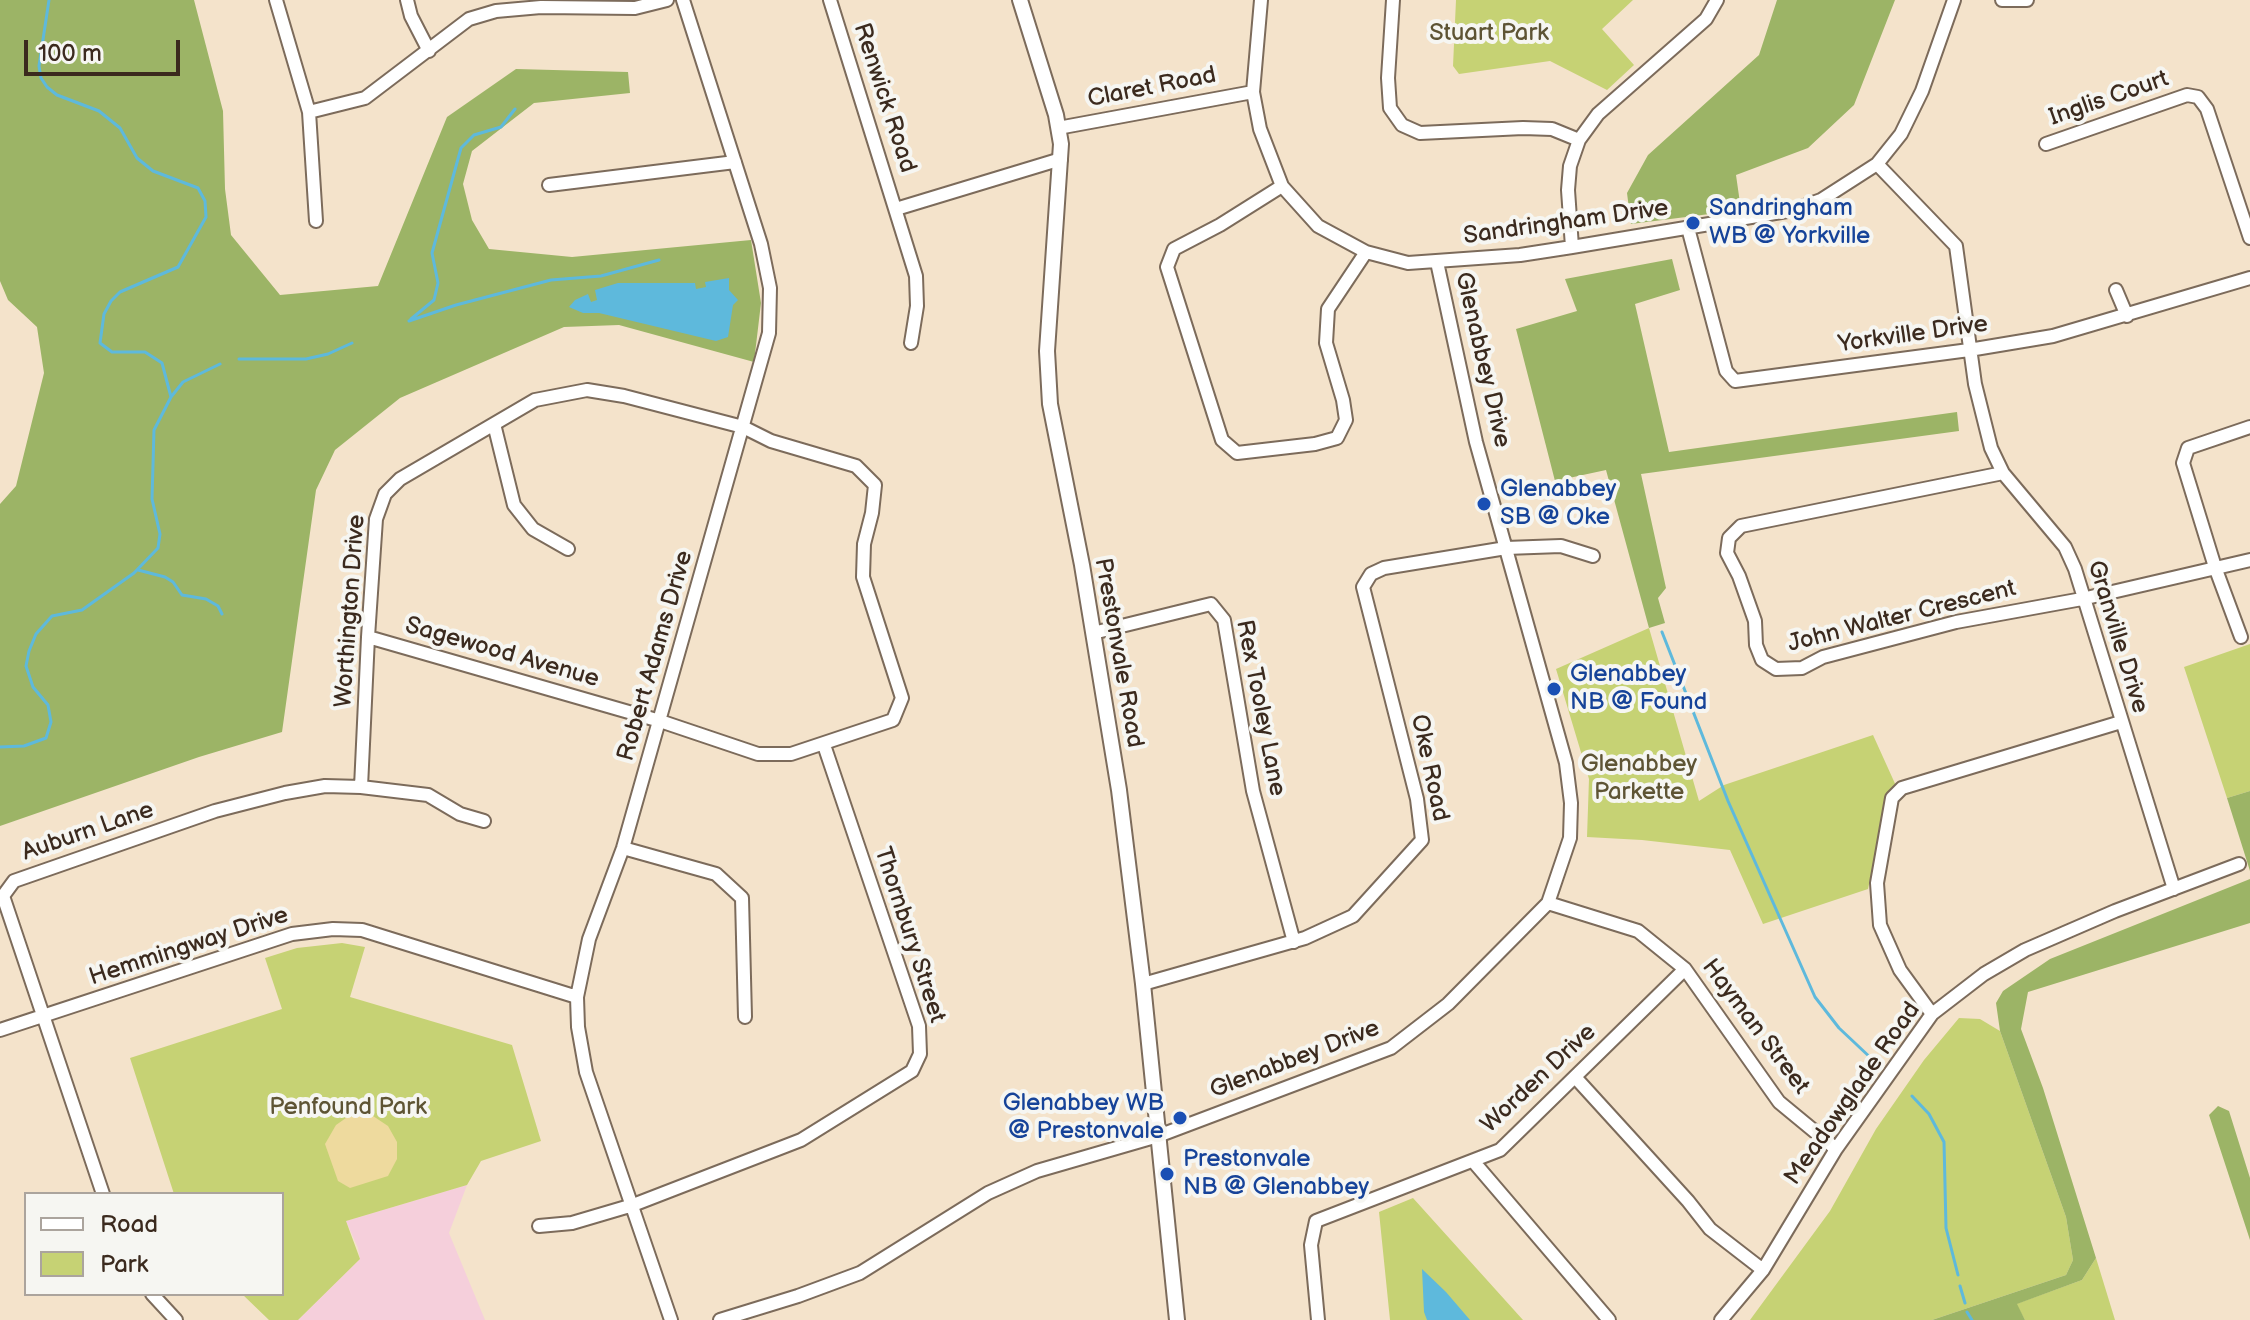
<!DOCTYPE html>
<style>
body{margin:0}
#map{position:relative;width:2250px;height:1320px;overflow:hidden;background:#f4e3cb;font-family:"Balsamiq Sans",sans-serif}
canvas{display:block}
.legend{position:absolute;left:24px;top:1192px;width:260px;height:104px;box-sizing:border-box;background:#f6f6f2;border:2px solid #aba49d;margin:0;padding:10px 14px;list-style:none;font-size:24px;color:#3b2a1e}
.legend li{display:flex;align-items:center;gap:16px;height:40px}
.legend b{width:40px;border:2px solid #aba49d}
.scale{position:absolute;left:24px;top:40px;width:156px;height:36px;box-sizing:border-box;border:4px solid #3b2a1e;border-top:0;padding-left:10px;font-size:24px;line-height:28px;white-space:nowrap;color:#3b2a1e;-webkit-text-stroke:6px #f6f6f2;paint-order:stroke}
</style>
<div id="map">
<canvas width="2250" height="1320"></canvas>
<ul class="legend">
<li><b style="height:10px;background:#fff"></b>Road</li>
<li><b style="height:22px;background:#c6d274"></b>Park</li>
</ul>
<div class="scale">100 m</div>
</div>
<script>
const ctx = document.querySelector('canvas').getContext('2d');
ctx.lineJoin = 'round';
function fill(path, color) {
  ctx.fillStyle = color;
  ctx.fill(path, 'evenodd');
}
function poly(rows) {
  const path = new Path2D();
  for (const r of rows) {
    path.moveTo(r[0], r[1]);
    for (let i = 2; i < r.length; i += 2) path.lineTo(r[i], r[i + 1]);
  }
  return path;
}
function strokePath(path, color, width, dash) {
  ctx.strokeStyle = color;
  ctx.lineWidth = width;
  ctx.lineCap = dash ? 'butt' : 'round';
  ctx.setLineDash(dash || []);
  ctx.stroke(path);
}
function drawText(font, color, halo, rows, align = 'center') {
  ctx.font = font + ' "Balsamiq Sans",sans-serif';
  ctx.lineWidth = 8;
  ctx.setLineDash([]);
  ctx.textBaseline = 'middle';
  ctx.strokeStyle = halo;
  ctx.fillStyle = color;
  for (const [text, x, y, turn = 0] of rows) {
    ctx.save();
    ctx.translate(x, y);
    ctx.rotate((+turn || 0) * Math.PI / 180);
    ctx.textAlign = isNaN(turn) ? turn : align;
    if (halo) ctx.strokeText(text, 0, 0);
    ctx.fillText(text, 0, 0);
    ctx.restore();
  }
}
fill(poly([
 [467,1185,449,1233,485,1320,298,1320,360,1259,358,1248,346,1221]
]), '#f5cfdb');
fill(poly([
 [1456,0,1633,0,1602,29,1634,65,1607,90,1550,61,1459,74,1453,66],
 [1649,628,1699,801,1724,785,1873,735,1897,788,1883,819,1868,889,1763,924,1730,850,1642,840,1587,837,1589,779,1556,669],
 [2250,644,2250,791,2227,798,2184,667],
 [342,943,365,947,350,997,512,1045,541,1141,481,1161,467,1185,346,1221,360,1259,298,1320,269,1320,242,1294,282,1294,282,1194,174,1194,130,1058,282,1009,265,958,297,948],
 [1959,1018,1980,1019,2000,1031,2066,1217,2073,1260,2066,1275,1932,1320,1750,1320,1830,1211,1876,1129,1924,1060],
 [1413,1198,1523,1320,1390,1320,1379,1212],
 [2096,1258,2115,1320,2025,1320,2016,1304,2082,1280]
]), '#c6d274');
fill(poly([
 [0,0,194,0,223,111,225,189,231,235,280,295,378,286,447,117,516,69,628,72,630,93,534,103,472,151,463,184,472,220,489,249,572,257,751,240,761,303,754,362,619,325,564,327,400,398,335,450,316,490,282,732,199,757,0,826,0,504,16,486,44,373,37,327,8,300,0,281],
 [1777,0,1895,0,1854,105,1808,148,1736,175,1741,210,1631,224,1627,193,1648,155,1759,55],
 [1672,259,1680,290,1635,304,1669,452,1957,412,1959,431,1641,474,1666,588,1658,598,1665,623,1649,628,1606,470,1555,481,1516,329,1577,311,1565,279],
 [2250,791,2250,871,2227,798],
 [2250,879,2250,923,2028,992,2021,1029,2043,1088,2096,1258,2082,1280,2017,1304,2025,1320,1932,1320,2066,1275,2073,1260,2066,1217,2000,1031,1996,1003,2003,991,2050,959],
 [2218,1106,2229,1111,2250,1178,2250,1240,2209,1115]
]), '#9cb466');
fill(poly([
 [363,1114,373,1116,388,1126,397,1142,397,1159,388,1176,350,1188,338,1181,325,1144,336,1125,346,1118]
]), '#eeda9e');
fill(poly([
 [729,278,729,290,738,300,733,305,728,337,716,341,599,313,583,313,569,307,575,300,588,294,591,302,597,300,595,290,618,283,695,283,696,289,706,287,705,282],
 [1422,1269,1446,1292,1470,1320,1427,1320,1424,1312]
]), '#5eb9dc');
strokePath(poly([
 [411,319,434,300,438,283,432,253,461,148,474,135,501,127,515,109],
 [409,321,456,305,551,280,601,276,659,260],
 [239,359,306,359,328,354,352,343],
 [171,397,183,382,220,364],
 [138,570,165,577,173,582,182,595,206,599,218,606,222,614],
 [1662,632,1728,801,1815,997,1839,1028,1873,1060],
 [0,747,24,746,46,738,51,722,48,705,33,687,26,666,29,651,36,634,52,616,82,610,134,573,158,548,160,534,152,499,154,430,171,397,162,363,145,352,112,352,100,343,104,314,111,301,120,292,178,267,206,217,205,201,198,188,153,171,137,158,120,128,99,111,57,95,47,87,41,78,39,66,49,0],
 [1912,1096,1929,1114,1944,1142,1946,1228,1958,1275],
 [1960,1286,1965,1303],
 [1967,1312,1972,1320]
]), '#5eb9dc', 3);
const minor = poly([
 [276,0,309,112,316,221],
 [407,0,411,16,429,51],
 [830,0,916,276,917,306,911,343],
 [1261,0,1253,92,1260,129,1282,186,1318,226,1366,252,1408,263,1520,255,1572,247,1793,210,1821,200,1877,164,1901,134,1922,91,1954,0],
 [1393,0,1388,78,1390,108,1402,125,1420,133,1523,128,1552,129,1579,140],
 [2002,0,2027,0],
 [309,112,365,98,469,19,496,11,541,7,635,8,667,0],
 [1058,128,1253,92],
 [2046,144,2187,95,2198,97,2207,109,2250,238],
 [1877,164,1956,246,1975,384,1991,448,2003,473,2065,547,2075,569,2174,889],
 [549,185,735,162],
 [1282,186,1220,225,1174,249,1167,267,1222,440,1237,453,1315,444,1337,438,1346,420,1343,400,1326,343,1328,309,1366,252],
 [896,209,1061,159],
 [1688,228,1726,371,1735,381,1969,350,2053,336,2250,278],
 [1572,247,1568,190,1570,166,1579,140,1598,114,1706,19,1717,0],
 [2116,290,2127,316],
 [494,424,514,505,533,529,568,549],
 [2003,473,1741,526,1729,538,1727,553,1739,576,1755,621,1756,645,1762,660,1776,669,1802,668,1823,657,1956,622,2082,599,2250,560],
 [1093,633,1211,604,1224,620,1253,791,1294,942],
 [2241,637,2215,567,2183,463,2188,448,2250,427],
 [361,787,368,637,376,519,385,494,400,479,535,400,587,390,624,396,743,427,771,441,856,466,875,485,872,513,864,544,863,577,902,698,893,720,791,754,758,754,660,721,368,637],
 [623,848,716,874,742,898,745,1017],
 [1548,903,1638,931,1685,969,1779,1102,1836,1149],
 [1143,984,1305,938,1353,916,1422,840,1417,799,1363,587,1371,574,1384,568,1506,548,1561,546,1593,556],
 [1932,1014,1900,970,1880,925,1877,883,1892,798,1902,788,2121,722],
 [0,1030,292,934,333,929,362,930,577,997],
 [1575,1077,1688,1201,1710,1229,1763,1270],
 [1473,1161,1609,1320],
 [103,1194,3,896,14,881,215,811,285,793,325,786,361,787,428,795,460,814,484,821],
 [539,1226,572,1223,633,1205,801,1140,912,1071,920,1054,919,1026,824,745],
 [152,1294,176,1320],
 [671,1320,586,1072,578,1027,577,997,589,939,623,848,769,333,770,288,761,244,683,0],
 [720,1320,798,1296,860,1273,988,1193,1037,1171,1158,1136,1391,1048,1448,1004,1548,903,1570,838,1571,803,1566,763,1476,442,1437,262],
 [1318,1320,1311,1245,1316,1221,1500,1150,1685,969],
 [1721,1320,1763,1270,1836,1149,1932,1014,1984,974,2025,950,2115,911,2239,864]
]);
const tertiary = poly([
 [1020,0,1056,115,1061,144,1047,351,1050,404,1082,565,1119,790,1143,984,1177,1320]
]);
strokePath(minor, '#7c6b5b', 16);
strokePath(tertiary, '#7c6b5b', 18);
strokePath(minor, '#fff', 12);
strokePath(tertiary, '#fff', 14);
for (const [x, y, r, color] of [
 [1693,223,8,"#1a4fb4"],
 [1484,504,8,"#1a4fb4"],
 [1554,689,8,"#1a4fb4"],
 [1180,1118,8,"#1a4fb4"],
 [1167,1174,8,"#1a4fb4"]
]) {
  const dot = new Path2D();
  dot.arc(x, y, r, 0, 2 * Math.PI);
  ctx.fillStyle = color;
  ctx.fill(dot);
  strokePath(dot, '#f6f6f2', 3);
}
drawText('24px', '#5e5434', '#f6f6f2', [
 ["Stuart Park",1489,34],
 ["Glenabbey",1639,765],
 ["Parkette",1639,793],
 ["Penfound Park",348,1108]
]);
drawText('24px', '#3b2a1e', '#f6f6f2', [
 ["Claret Road",1152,88,-11],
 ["Renwick Road",884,98,72],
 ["Inglis Court",2109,99,-19],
 ["Sandringham Drive",1566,223,-8],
 ["Yorkville Drive",1913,335,-8],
 ["Glenabbey Drive",1482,360,77],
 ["Worthington Drive",351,611,-86],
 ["John Walter Crescent",1902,617,-14],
 ["Granville Drive",2117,637,73],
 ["Sagewood Avenue",502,653,16],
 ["Prestonvale Road",1118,653,80],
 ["Robert Adams Drive",656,656,-74],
 ["Rex Tooley Lane",1260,708,79],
 ["Oke Road",1429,768,78],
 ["Auburn Lane",88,832,-19],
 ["Thornbury Street",909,935,72],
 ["Hemmingway Drive",189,947,-18],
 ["Hayman Street",1755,1027,53],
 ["Glenabbey Drive",1295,1060,-21],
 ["Worden Drive",1539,1079,-43],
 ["Meadowglade Road",1853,1094,-55]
]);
drawText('24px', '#164399', '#f6f6f2', [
 ["Sandringham",1709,209],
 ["WB @ Yorkville",1709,237],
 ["Glenabbey",1500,490],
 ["SB @ Oke",1500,518],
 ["Glenabbey",1570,675],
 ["NB @ Found",1570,703],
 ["Glenabbey WB",1164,1104,"right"],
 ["@ Prestonvale",1164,1132,"right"],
 ["Prestonvale",1183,1160],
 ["NB @ Glenabbey",1183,1188]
], 'left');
</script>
